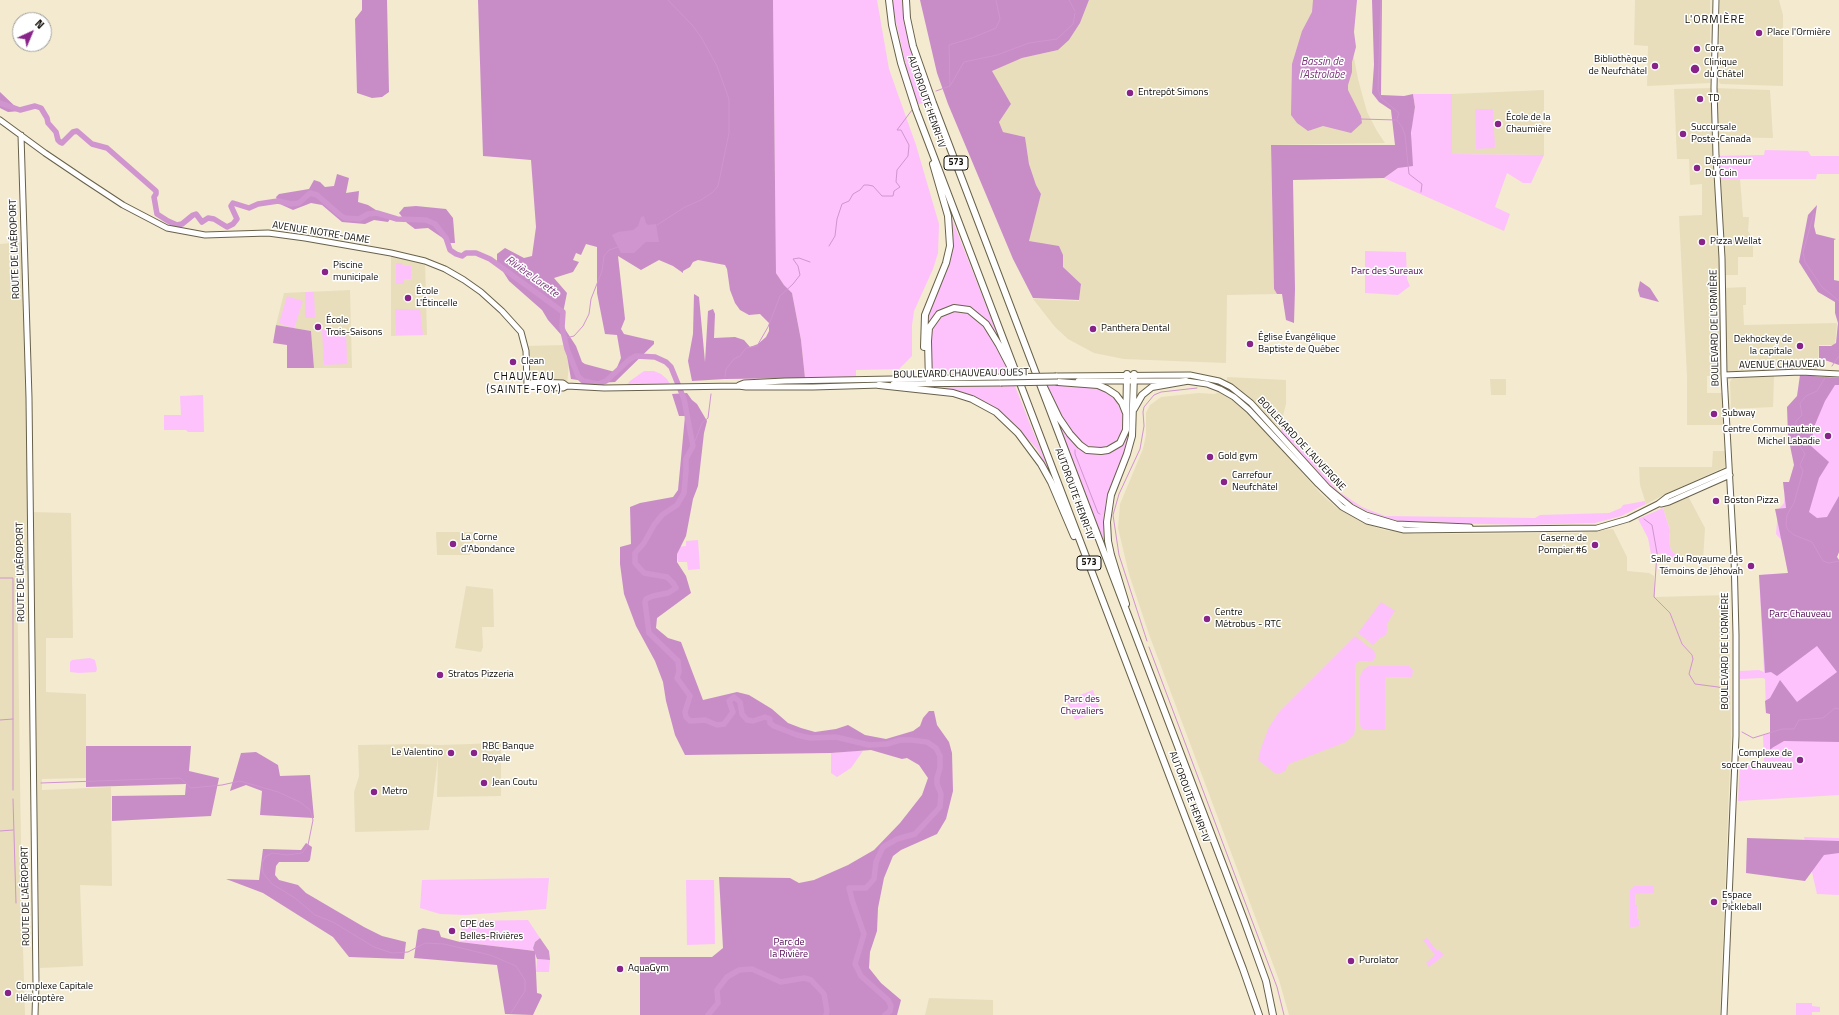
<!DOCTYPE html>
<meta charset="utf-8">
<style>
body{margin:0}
#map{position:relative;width:1839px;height:1015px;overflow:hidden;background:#f3ead0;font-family:"Titillium Web",sans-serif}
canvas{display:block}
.north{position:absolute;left:12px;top:12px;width:40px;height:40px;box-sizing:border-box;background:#fff;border:1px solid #9f9e9b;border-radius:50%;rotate:44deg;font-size:11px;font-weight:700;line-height:16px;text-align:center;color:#0f0c05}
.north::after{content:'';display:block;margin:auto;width:14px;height:18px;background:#88238a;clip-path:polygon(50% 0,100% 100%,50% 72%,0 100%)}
</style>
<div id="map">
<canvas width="1839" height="1015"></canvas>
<div class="north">N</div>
</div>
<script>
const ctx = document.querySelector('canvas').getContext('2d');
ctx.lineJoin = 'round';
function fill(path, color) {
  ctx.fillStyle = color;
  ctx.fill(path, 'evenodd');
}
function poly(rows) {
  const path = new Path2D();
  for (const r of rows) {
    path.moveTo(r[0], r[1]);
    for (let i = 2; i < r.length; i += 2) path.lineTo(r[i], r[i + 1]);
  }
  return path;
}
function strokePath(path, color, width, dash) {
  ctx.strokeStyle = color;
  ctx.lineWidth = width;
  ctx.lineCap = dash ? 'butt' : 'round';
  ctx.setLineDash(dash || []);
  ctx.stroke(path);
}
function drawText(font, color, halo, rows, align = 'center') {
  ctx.font = font + ' "Titillium Web",sans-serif';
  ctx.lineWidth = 3;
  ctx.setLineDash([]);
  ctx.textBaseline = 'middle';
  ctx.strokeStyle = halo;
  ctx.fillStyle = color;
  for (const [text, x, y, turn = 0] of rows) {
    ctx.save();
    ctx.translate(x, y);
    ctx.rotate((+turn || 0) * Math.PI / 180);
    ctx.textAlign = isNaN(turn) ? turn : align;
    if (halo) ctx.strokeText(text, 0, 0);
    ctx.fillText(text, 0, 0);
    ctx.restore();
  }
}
fill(poly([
 [1089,0,1353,0,1351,43,1358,79,1367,112,1377,131,1385,143,1271,145,1274,289,1277,294,1227,295,1226,363,1124,359,1094,353,1068,339,1055,327,1033,299,1079,301,1081,284,1063,267,1063,255,1028,241,1041,194,1036,185,1029,164,1025,137,1003,132,999,122,1011,104,991,71,1022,58,1058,50,1069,40,1080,23],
 [1635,0,1710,0,1710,83,1647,86,1648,46,1634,45],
 [1720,0,1779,0,1783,15,1783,86,1721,84,1719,82],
 [1714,88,1770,90,1773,138,1716,137,1717,179,1740,179,1743,217,1749,217,1748,231,1753,239,1753,257,1738,257,1738,275,1723,275,1723,288,1746,287,1746,305,1743,305,1744,325,1837,323,1835,345,1819,345,1817,372,1707,376,1707,393,1725,393,1726,425,1687,425,1687,376,1679,216,1702,215,1702,184,1690,185,1689,159,1677,159,1674,89],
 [1544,90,1544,155,1451,154,1452,94],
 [22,242,26,307,30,512,71,513,73,638,46,638,46,692,86,694,86,778,42,779,42,790,111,787,112,886,80,885,83,966,40,968,31,566,30,571,17,570,22,916,25,1015,0,1015,0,244],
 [391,253,425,261,427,335,391,336],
 [350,290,352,368,314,368,311,331,276,325,284,293],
 [565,345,569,362,567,386,527,384,525,346],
 [1774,376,1773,407,1731,409,1730,382,1732,379,1735,377],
 [1227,377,1286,380,1286,404,1282,420,1278,424,1274,424,1251,399,1227,383],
 [1490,379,1506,379,1506,395,1491,395],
 [1220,391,1243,407,1321,494,1337,508,1361,522,1384,530,1415,534,1578,533,1613,529,1627,557,1627,571,1649,573,1654,576,1655,597,1729,595,1731,738,1720,1015,1289,1015,1279,980,1150,637,1129,574,1118,528,1120,504,1143,449,1146,435,1146,413,1150,405,1161,397,1199,393,1215,394],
 [1713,451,1726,451,1725,467,1674,490,1646,504,1640,485,1639,467,1712,467],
 [1688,496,1705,528,1703,561,1682,560,1671,550,1669,542,1670,530,1663,508],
 [436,532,475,532,470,555,437,555],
 [466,586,493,589,494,627,482,627,483,647,481,652,455,648],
 [501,743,501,796,437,797,438,757,429,830,355,832,354,792,359,776,358,745,418,744,440,745],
 [929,998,993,1000,993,1015,925,1015]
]), '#e8debc');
fill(poly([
 [773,0,877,0,889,69,916,145,939,224,938,253,933,269,914,311,912,325,912,356,899,369,856,370,856,378,805,378,801,340,792,293,784,285,776,273],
 [891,0,902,0,911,49,928,102,915,105],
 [1413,94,1452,94,1452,154,1544,155,1531,183,1523,183,1507,173,1495,207,1510,214,1504,231,1384,178,1398,168,1411,140,1412,124,1415,107],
 [1475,109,1493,109,1495,148,1476,149],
 [1765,150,1808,151,1811,156,1839,156,1839,174,1817,174,1816,179,1717,179,1716,156,1764,155],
 [948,209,997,333,995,334,988,323,976,311,969,307,958,305,940,310,932,318,928,327,926,318,948,266,952,248,952,229],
 [1365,251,1406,252,1407,279,1410,286,1398,295,1365,293],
 [396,263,402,263,403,266,411,266,411,279,404,279,404,284,396,284],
 [305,292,314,292,315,318,305,318],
 [287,296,303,301,294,329,279,323],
 [395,309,420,309,423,335,396,335],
 [955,310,962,310,968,313,987,329,1000,350,1011,374,961,372,933,373,930,365,931,331,933,325,940,317],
 [346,329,347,364,324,365,322,330],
 [644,371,654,371,661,374,667,379,670,384,626,386,630,381],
 [1832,377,1839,378,1839,552,1837,557,1839,560,1839,795,1738,801,1740,763,1764,763,1763,735,1792,728,1770,721,1770,714,1766,713,1765,679,1763,678,1740,679,1740,671,1759,670,1764,672,1759,575,1788,573,1783,542,1776,534,1778,510,1784,503,1785,491,1789,484,1799,447],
 [1064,384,1103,389,1115,399,1123,415,1124,425,1122,433,1114,443,1101,448,1086,446,1080,441,1064,423,1046,385],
 [1015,386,1032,429,1057,488,1037,449,1017,428,997,409,975,397,959,391,930,387],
 [203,395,204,432,188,432,186,430,164,430,164,415,181,415,180,396],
 [1060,423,1076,444,1108,452,1130,429,1125,455,1113,481,1106,502,1104,520,1106,550,1058,424],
 [1283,428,1338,491,1362,507,1385,516,1535,518,1540,515,1609,513,1621,508,1623,505,1645,501,1646,504,1621,516,1595,523,1527,525,1402,522,1377,516,1347,501,1327,482,1282,434,1281,430],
 [1663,508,1670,530,1669,542,1671,550,1682,560,1667,560,1666,554,1651,554,1648,538,1638,519],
 [698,540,700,569,688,570,687,562,678,562,676,547,686,546,686,541],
 [1381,602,1397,612,1394,612,1386,626,1388,627,1386,635,1380,638,1373,645,1358,633],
 [1355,636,1374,651,1376,656,1373,661,1358,661,1355,665,1355,729,1354,735,1346,742,1289,764,1285,771,1279,774,1275,773,1258,760,1261,748,1269,727,1279,712],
 [90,658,95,660,97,669,96,672,79,673,70,672,70,662,72,660],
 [1369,666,1409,666,1413,670,1412,677,1385,677,1385,730,1365,730,1361,728,1360,724,1360,676,1363,670],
 [1093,690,1100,711,1075,720,1067,700],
 [854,751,863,751,851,768,837,777,831,773,831,753],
 [1804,837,1839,838,1839,895,1817,894],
 [549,878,546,909,465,915,440,914,420,908,422,880],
 [686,880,714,880,715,944,687,945],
 [1634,886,1654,886,1654,893,1635,894,1635,905,1637,905,1637,919,1639,919,1639,926,1633,927,1630,927,1630,890],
 [528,920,540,938,535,942,533,948,535,951,460,942,462,921],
 [1427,938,1437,951,1439,950,1444,955,1429,967,1426,963,1435,955,1423,940],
 [537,959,550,960,549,972,536,972],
 [1796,1003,1812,1003,1812,1006,1820,1007,1820,1012,1812,1012,1812,1015,1796,1015]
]), '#fdc2fc');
fill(poly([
 [362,0,387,0,389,92,382,97,372,98,357,93,355,19,362,10],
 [478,0,773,0,776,273,784,285,792,293,801,340,805,378,725,379,692,381,688,361,693,334,694,294,699,297,705,362,708,311,713,309,715,314,714,338,735,337,744,340,750,347,758,344,766,337,769,331,769,323,760,314,749,315,740,310,735,303,730,290,727,269,725,265,698,260,693,262,690,267,683,271,683,273,673,266,659,260,641,270,618,256,625,319,621,329,624,334,654,341,654,344,615,382,597,383,571,379,564,338,548,320,542,310,509,281,497,262,497,254,505,248,524,258,532,256,536,227,531,160,483,156],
 [586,244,597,247,597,293,605,334,617,335,621,358,615,372,585,364,582,362,576,346,561,323,567,293,554,278,573,272,579,262,573,260,576,253,581,255],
 [920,0,1089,0,1080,23,1069,40,1058,50,1022,58,992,71,1011,104,999,122,1003,132,1025,137,1029,164,1036,185,1041,194,1029,241,1059,246,1063,255,1063,267,1081,284,1079,300,1033,298,1013,259,948,104,937,73],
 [1372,0,1382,0,1381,95,1404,96,1413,94,1415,107,1411,133,1413,166,1398,168,1384,178,1293,180,1295,289,1294,323,1286,320,1282,294,1277,294,1274,289,1271,145,1395,145,1391,110,1379,102,1372,93,1374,65],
 [0,92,20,111,8,112,0,108],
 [337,174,349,178,346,193,359,191,358,202,368,205,390,219,388,222,374,220,365,224,342,222,322,205,311,203,293,210,282,205,277,200,276,197,279,194,309,189,314,180,320,182,325,187,334,186],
 [1817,205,1814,226,1816,234,1836,239,1834,240,1834,280,1839,281,1839,365,1819,358,1819,346,1831,346,1836,343,1838,323,1835,313,1835,302,1818,292,1799,262,1808,215],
 [416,206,446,209,453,218,455,243,450,243,428,228,415,229,407,223,399,213,404,207],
 [1640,281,1650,288,1659,302,1640,297,1638,290],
 [276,325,311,331,314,368,287,368,287,345,273,343],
 [1800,375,1839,378,1839,385,1835,385,1825,401,1814,427,1811,446,1829,462,1819,478,1809,512,1817,518,1827,517,1839,496,1839,552,1837,557,1839,560,1839,742,1784,741,1772,748,1770,751,1770,714,1766,713,1765,701,1770,698,1780,680,1797,702,1837,672,1817,646,1777,676,1771,672,1765,673,1759,575,1788,573,1775,509,1786,508,1783,482,1789,482,1794,465,1788,436,1787,407,1797,396],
 [687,393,692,400,697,404,707,421,704,433,698,486,693,499,686,536,677,554,677,562,686,576,691,593,657,618,656,628,668,638,681,642,703,700,737,692,749,695,772,709,788,723,801,728,815,732,836,729,848,725,865,735,886,739,913,731,920,726,923,718,929,711,934,711,937,725,949,742,952,753,953,791,946,819,937,834,901,850,893,856,884,878,878,908,877,931,870,952,869,968,881,983,901,1000,897,1015,640,1015,640,957,712,957,723,948,719,877,790,878,799,883,814,880,848,865,874,850,900,823,922,795,928,778,919,765,907,758,902,759,871,750,831,753,685,755,675,735,666,701,663,682,655,661,636,626,624,594,620,564,620,547,631,544,630,507,640,503,673,497,678,490,685,416,679,416,672,394],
 [86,746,191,746,189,771,219,778,211,816,112,821,112,796,185,795,186,784,86,787],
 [256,752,278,765,280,776,310,775,314,818,260,815,262,791,246,785,230,791,241,753],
 [1747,838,1839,841,1839,853,1824,855,1805,881,1746,873],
 [306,843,312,847,310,860,308,862,279,862,276,866,275,875,279,880,298,885,306,893,364,927,382,936,406,942,404,959,349,957,333,937,263,893,226,879,259,880,263,849,301,850],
 [423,928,439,931,441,937,460,942,535,951,537,993,541,994,542,996,533,1015,505,1014,497,965,414,958,418,930]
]), '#c88dc7');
fill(poly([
 [1313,0,1357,0,1354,32,1356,47,1352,62,1352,72,1348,85,1348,90,1361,116,1362,123,1351,133,1323,126,1308,131,1297,123,1291,115,1292,64,1302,31,1312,12],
 [644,216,646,223,648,225,656,224,659,242,646,242,634,253,621,253,612,235,618,232,633,230,638,226,641,217],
 [540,938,549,951,550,960,537,959,533,948,535,942]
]), '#d094cf');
strokePath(poly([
 [1069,0,1075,11],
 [1381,0,1378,90,1381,98,1399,113,1397,119],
 [950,86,964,62,997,55,1029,43,1057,39,1073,24,1075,13],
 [936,91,950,86,949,45,972,38,996,28,1000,19,996,0],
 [1360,119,1397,120,1402,127,1405,135,1409,174,1422,184,1421,192],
 [1814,213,1803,252,1805,262,1822,287,1839,301],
 [657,225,685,207,701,200,713,192,718,186,729,133,729,99,717,66,701,37,693,26,668,0],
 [829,246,835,236,837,219,842,204,849,201,853,194,860,190,864,185,868,185,873,186,882,196,893,196,894,191,900,187,896,182,897,170,908,156,909,145,901,130,897,130,912,110],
 [566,338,574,336,583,326,589,314,591,299,602,271,604,256,609,250,618,247],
 [1832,366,1839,356],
 [1826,376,1817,391,1806,396,1800,403,1802,415,1796,421,1794,437,1805,454,1800,465,1803,471,1794,503,1787,515,1786,525,1788,530,1794,535,1812,542,1823,561,1829,563,1839,561],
 [725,377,726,369,734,359,740,356,746,348,757,346,768,327,780,296,793,284,800,275,798,266,793,259,799,258,810,262],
 [693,446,702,423,708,418,711,394],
 [1075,450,1075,454,1098,513,1100,514],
 [1644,519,1652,525,1657,553,1654,597,1670,613,1682,644,1692,655,1693,659,1689,674,1695,684,1718,687,1727,690,1729,698],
 [0,578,13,578,13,790],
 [1147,641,1119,555,1113,515,1119,494,1140,449,1144,426,1143,412,1144,407,1154,395,1161,392,1197,388],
 [1149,647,1277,987,1284,1015],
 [0,720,13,719],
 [1742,732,1753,738,1782,729,1794,729,1799,720,1823,718,1835,708,1839,709],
 [41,783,180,778,191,788,222,785,240,781,278,792,300,802,310,810,313,820,308,845,302,853,287,855,272,853,265,857,262,863,263,873,272,884,295,898,315,915,333,922,374,947,392,953,408,952,425,943,444,944,490,955,516,966,525,980,525,991,511,1013],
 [13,799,16,903],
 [0,831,13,830]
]), '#d094cf', 1);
strokePath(poly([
 [0,103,20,110,35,106,41,108,47,118,48,123,56,132,58,140,60,142,62,143,73,132,77,131,92,144,107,148,156,191,156,194,154,197,157,214,168,221,177,225,182,224,193,215,196,214,202,222,208,218,214,219,227,227,233,224,237,219,231,206,233,203,249,208,258,204,278,201,291,204,299,203,310,193,317,195,340,215,345,218,359,219,368,214,377,213,397,219,426,220,435,224,446,238,450,250,456,254,462,256,466,253,476,253,490,259,563,312,562,327,567,349,578,376,583,381,598,384,606,381,630,359,636,356,655,357,666,362,671,367,684,399,693,446,686,459,686,470,684,493,677,505,662,515,654,525,644,543,635,553,635,563,644,573,667,577,673,583,676,588,668,593,653,596,646,599,645,602,649,633,678,661,679,672,677,678,690,696,685,712,686,717,690,721,705,720,717,725,724,724,733,712,729,701,734,697,740,702,742,714,747,720,753,721,765,717,770,719,770,723,774,726,797,735,810,738,836,737,869,745,887,744,900,740,911,740,927,742,936,748,940,756,940,768,937,778,937,784,941,794,940,807,915,834,897,839,883,847,876,862,874,879,866,888,849,888,852,900,864,934,855,964,861,976,888,1000,891,1006,890,1011,885,1015],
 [708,1015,718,1003,717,990,727,977,739,970,752,969,781,982,804,978,811,980,824,994,827,1011,826,1015]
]), '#d094cf', 5.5);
const secondary = poly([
 [1716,0,1714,88,1716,156,1722,258,1724,375,1734,556,1736,635,1736,736,1724,1015],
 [0,120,45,153,85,180,123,205,167,228,205,235,268,233,305,238,391,253,425,261,445,269,464,280,481,292,502,311,521,332,526,351,527,384],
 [21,135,29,398,36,984,35,1015],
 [1724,375,1801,372,1839,374],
 [1056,376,1190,375,1219,381,1231,387,1251,403,1328,488,1351,507,1366,515,1396,524,1470,527],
 [1078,381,1186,381,1207,384,1220,389,1234,397,1249,410,1318,484,1342,507,1367,521,1404,530,1597,528,1628,519,1658,504,1667,497,1729,470],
 [527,384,535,382,563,383,567,386,604,388,738,386,746,387,813,387,881,385],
 [528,384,534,387,563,388,567,386],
 [893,384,1001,383],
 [739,385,744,383,785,381,1000,377],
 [1661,504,1669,502,1730,475]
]);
const highway = poly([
 [889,0,892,25,901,63,916,110,1243,969,1259,1015],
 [906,0,907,18,913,46,933,103,1244,920,1266,981,1273,1015],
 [924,347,925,315,946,263,950,246,948,216,933,164],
 [1058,382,1098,385,1107,389,1116,395,1122,403,1126,413],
 [929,383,928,341,929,328,939,314,954,308,969,310,986,324,999,345,1011,368],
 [879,385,953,393,972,399,996,412,1018,433,1041,464,1051,482,1074,536],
 [1044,387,1059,418,1070,434,1080,445,1087,450,1101,451,1108,450,1120,443,1126,430,1127,374],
 [1134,409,1142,395,1152,387,1186,381],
 [1126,604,1111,555,1108,541,1107,522,1111,495,1127,454,1132,436,1134,374]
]);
strokePath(secondary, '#68614a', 7);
strokePath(highway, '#68614a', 8);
strokePath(secondary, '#fff', 5);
strokePath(highway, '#fff', 6);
const secondaryBridge = poly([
 [1000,377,1056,376],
 [1001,383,1058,382]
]);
strokePath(secondaryBridge, '#68614a', 7, []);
strokePath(secondaryBridge, '#fff', 5);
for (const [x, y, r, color] of [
 [1759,33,4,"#88238a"],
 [1697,49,4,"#88238a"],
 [1655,66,4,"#88238a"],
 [1695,69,5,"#88238a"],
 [1130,93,4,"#88238a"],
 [1700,99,4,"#88238a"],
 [1498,124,4,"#88238a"],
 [1683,134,4,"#88238a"],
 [1697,168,4,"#88238a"],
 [1702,242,4,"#88238a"],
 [325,272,4,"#88238a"],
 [408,298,4,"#88238a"],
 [318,327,4,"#88238a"],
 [1093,329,4,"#88238a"],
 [1250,344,4,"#88238a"],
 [1800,346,4,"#88238a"],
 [513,362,4,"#88238a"],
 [1714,414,4,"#88238a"],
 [1828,436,4,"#88238a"],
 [1210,457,4,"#88238a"],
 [1224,482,4,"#88238a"],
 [1716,501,4,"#88238a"],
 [453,544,4,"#88238a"],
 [1595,545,4,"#88238a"],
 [1751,566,4,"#88238a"],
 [1207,619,4,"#88238a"],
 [440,675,4,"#88238a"],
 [451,753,4,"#88238a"],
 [474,753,4,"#88238a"],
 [1800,760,4,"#88238a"],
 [484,783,4,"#88238a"],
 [374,792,4,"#88238a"],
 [1714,902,4,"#88238a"],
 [452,931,4,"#88238a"],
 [1351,961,4,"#88238a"],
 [620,969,4,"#88238a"],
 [8,993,4,"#88238a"]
]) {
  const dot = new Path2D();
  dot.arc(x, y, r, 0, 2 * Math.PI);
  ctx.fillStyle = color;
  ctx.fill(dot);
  strokePath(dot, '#fff', 1.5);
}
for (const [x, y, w] of [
 [956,163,24],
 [1089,563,24]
]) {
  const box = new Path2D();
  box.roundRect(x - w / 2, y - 7, w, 14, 3);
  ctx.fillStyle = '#fff';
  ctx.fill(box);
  strokePath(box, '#0f0c05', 1);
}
drawText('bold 9px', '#0f0c05', null, [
 ["573",956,163],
 ["573",1089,563]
]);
drawText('10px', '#0f0c05', '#fff', [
 ["Place l'Ormière",1767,33],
 ["Cora",1705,49],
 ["Bibliothèque",1647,60,"right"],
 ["de Neufchâtel",1647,72,"right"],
 ["Clinique",1704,63],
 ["du Châtel",1704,75],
 ["Entrepôt Simons",1138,93],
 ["TD",1708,99],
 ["École de la",1506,118],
 ["Chaumière",1506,130],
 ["Succursale",1691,128],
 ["Poste-Canada",1691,140],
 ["Dépanneur",1705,162],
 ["Du Coin",1705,174],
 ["Pizza Wellat",1710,242],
 ["Piscine",333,266],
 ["municipale",333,278],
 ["École",416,292],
 ["L'Étincelle",416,304],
 ["École",326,321],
 ["Trois-Saisons",326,333],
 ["Panthera Dental",1101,329],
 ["Église Évangélique",1258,338],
 ["Baptiste de Québec",1258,350],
 ["Dekhockey de",1792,340,"right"],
 ["la capitale",1792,352,"right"],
 ["Clean",521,362],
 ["Subway",1722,414],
 ["Centre Communautaire",1820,430,"right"],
 ["Michel Labadie",1820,442,"right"],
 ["Gold gym",1218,457],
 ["Carrefour",1232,476],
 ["Neufchâtel",1232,488],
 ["Boston Pizza",1724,501],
 ["La Corne",461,538],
 ["d'Abondance",461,550],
 ["Caserne de",1587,539,"right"],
 ["Pompier #6",1587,551,"right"],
 ["Salle du Royaume des",1743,560,"right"],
 ["Témoins de Jéhovah",1743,572,"right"],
 ["Centre",1215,613],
 ["Métrobus - RTC",1215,625],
 ["Stratos Pizzeria",448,675],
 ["RBC Banque",482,747],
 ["Royale",482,759],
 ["Le Valentino",443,753,"right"],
 ["Complexe de",1792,754,"right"],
 ["soccer Chauveau",1792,766,"right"],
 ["Jean Coutu",492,783],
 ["Metro",382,792],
 ["Espace",1722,896],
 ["Pickleball",1722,908],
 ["CPE des",460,925],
 ["Belles-Rivières",460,937],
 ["Purolator",1359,961],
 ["AquaGym",628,969],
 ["Complexe Capitale",16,987],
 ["Hélicoptère",16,999]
], 'left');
drawText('10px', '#0f0c05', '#fff', [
 ["AUTOROUTE HENRI-IV",926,102,71],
 ["AVENUE NOTRE-DAME",321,233,9],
 ["ROUTE DE L'AÉROPORT",15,249,-92],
 ["BOULEVARD DE L'ORMIÈRE",1715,328,-91],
 ["AVENUE CHAUVEAU",1782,365,-1],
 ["BOULEVARD CHAUVEAU OUEST",961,374,-1],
 ["BOULEVARD DE L'AUVERGNE",1301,444,47],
 ["AUTOROUTE HENRI-IV",1074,494,70],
 ["ROUTE DE L'AÉROPORT",21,572,-91],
 ["BOULEVARD DE L'ORMIÈRE",1726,651,-90],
 ["AUTOROUTE HENRI-IV",1189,797,69],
 ["ROUTE DE L'AÉROPORT",26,896,-91]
]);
drawText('10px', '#4e0350', '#fff', [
 ["Parc des Sureaux",1387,272],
 ["Parc Chauveau",1800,615],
 ["Parc des",1082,700],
 ["Chevaliers",1082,712],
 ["Parc de",789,943],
 ["la Rivière",789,955]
]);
ctx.letterSpacing = '1px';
drawText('11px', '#0f0c05', '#fff', [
 ["L'ORMIÈRE",1715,20],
 ["CHAUVEAU",524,377],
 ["(SAINTE-FOY)",524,390]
]);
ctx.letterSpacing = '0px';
drawText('italic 11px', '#7b347c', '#fff', [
 ["Bassin de",1322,62],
 ["l'Astrolabe",1322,75],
 ["Rivière Lorette",532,277,36]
]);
</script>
